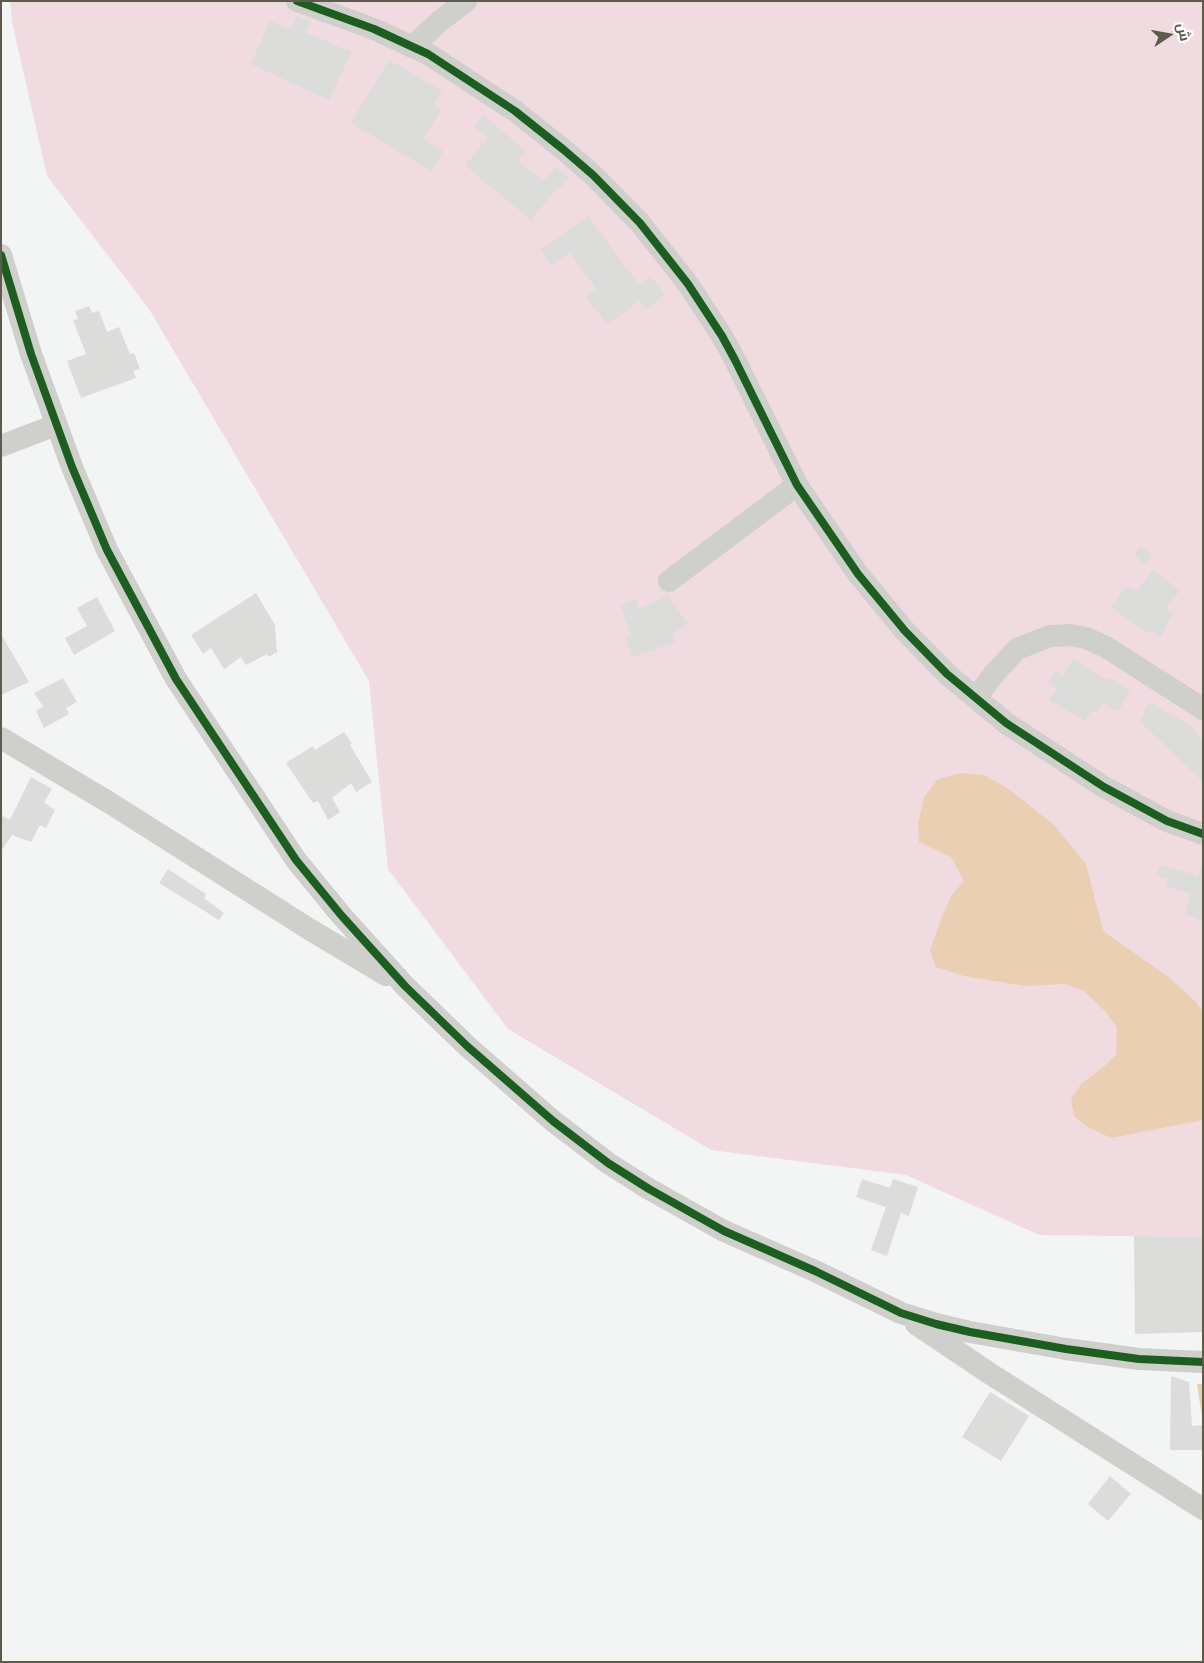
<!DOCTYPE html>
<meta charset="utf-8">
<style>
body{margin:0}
#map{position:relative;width:1204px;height:1663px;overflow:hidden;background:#f3f4f4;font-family:"Roboto Condensed",Cairo,sans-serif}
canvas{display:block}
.frame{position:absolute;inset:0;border:2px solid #5e5a4c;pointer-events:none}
.north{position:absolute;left:1144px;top:10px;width:50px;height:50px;-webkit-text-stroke:4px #fff;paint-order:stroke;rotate:78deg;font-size:14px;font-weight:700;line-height:20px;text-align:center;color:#5e5a4c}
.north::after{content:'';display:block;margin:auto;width:18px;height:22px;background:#5e5a4c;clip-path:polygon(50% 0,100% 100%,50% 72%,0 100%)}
</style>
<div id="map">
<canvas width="1204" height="1663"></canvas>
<div class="frame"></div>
<div class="north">ش</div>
</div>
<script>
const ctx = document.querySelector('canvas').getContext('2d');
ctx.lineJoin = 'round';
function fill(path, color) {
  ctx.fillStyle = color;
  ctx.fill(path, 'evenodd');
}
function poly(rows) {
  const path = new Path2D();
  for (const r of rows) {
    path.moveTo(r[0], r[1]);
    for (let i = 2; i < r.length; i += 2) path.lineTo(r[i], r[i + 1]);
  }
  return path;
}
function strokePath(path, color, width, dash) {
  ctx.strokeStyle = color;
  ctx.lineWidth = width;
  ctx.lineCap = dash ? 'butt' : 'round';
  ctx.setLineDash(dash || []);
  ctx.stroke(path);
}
fill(poly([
 [10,1,1203,1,1203,1237,1039,1235,906,1175,711,1150,508,1029,388,869,369,681,149,309,47,176,12,22]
]), '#f0dbe1');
fill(poly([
 [961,773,983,775,1006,787,1054,825,1086,864,1103,931,1167,976,1195,1001,1203,1012,1203,1120,1111,1138,1086,1126,1074,1116,1071,1100,1081,1084,1102,1068,1116,1055,1117,1027,1105,1011,1084,991,1065,984,1025,986,964,976,936,967,930,951,940,922,951,896,964,881,951,857,919,842,918,825,924,797,938,779],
 [1197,1384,1203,1384,1203,1417,1202,1417]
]), '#eacfb3');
fill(poly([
 [297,16,310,22,305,32,351,52,329,100,251,64,270,21,291,30],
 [389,60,442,91,433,106,441,110,423,139,443,151,431,171,351,123],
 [483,115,526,151,518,161,543,181,556,167,569,178,560,189,558,187,531,220,465,165,488,138,474,127],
 [588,216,639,285,650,276,665,294,646,310,640,300,607,325,586,296,596,289,570,252,551,265,540,250],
 [89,306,92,313,99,311,107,332,119,327,130,354,134,353,140,369,133,371,136,378,81,398,67,361,86,354,73,320,78,319,75,311],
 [1141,546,1152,555,1145,564,1134,555],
 [1152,570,1180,590,1166,609,1173,614,1160,637,1150,630,1148,634,1111,607,1126,587,1137,591],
 [256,593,275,625,277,652,269,657,267,654,246,665,241,657,224,669,211,648,203,654,191,635],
 [667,594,688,624,672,634,675,642,632,657,625,637,631,635,620,605,636,599,639,608,653,603],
 [97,597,115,631,74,655,65,638,87,626,77,608],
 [1,634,29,682,1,695],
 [1073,659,1108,680,1109,678,1130,690,1118,712,1103,703,1097,712,1091,711,1085,721,1049,700,1057,688,1048,682,1055,671,1063,676],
 [63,678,77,702,66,708,69,714,44,728,36,711,43,706,34,693],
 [1149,702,1189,724,1203,742,1203,782,1140,721],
 [344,732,352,743,350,745,372,782,356,792,351,783,332,798,340,812,328,820,318,801,313,803,286,763,313,746,315,750],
 [31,777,52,789,44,802,55,810,46,828,40,825,31,842,12,835,1,851,1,815,10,820],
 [1160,864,1198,876,1201,867,1203,867,1203,921,1185,914,1191,894,1166,886,1168,879,1156,875],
 [168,869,206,894,204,898,224,913,219,920,159,883],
 [862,1179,890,1188,893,1179,918,1187,909,1216,901,1213,887,1256,871,1250,886,1207,856,1197],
 [1134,1236,1203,1237,1203,1332,1135,1334],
 [1171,1376,1189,1382,1192,1426,1203,1425,1203,1450,1170,1450],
 [990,1392,1029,1416,1001,1461,962,1437],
 [1110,1476,1131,1494,1108,1521,1088,1504]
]), '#dcdcda');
strokePath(poly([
 [297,1,374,29,428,54,515,111,564,150,593,175,640,223,688,284,722,336,735,360,797,485,858,574,905,631,947,674,1006,723,1104,787,1167,821,1203,834],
 [412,47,440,21,466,1],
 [1,255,31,354,72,467,107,550,176,679,296,860,341,915,405,986,467,1046,553,1121,608,1163,649,1189,724,1231,815,1271,901,1313,936,1324,970,1332,1066,1349,1139,1359,1203,1362],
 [1,446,56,425],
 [669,581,797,485],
 [976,698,993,675,1017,649,1050,636,1070,635,1086,638,1106,647,1203,709],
 [1,738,110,803,309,929,386,975],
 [916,1324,989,1373,1203,1509]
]), '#cfcfcb', 22);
strokePath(poly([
 [297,1,374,29,428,54,515,111,564,150,593,175,640,223,688,284,722,336,735,360,797,485,858,574,905,631,947,674,1006,723,1104,787,1167,821,1203,834],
 [1,255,31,354,72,467,107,550,176,679,296,860,341,915,405,986,467,1046,553,1121,608,1163,649,1189,724,1231,815,1271,901,1313,936,1324,970,1332,1066,1349,1139,1359,1203,1362]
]), '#1b5e20', 8);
</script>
